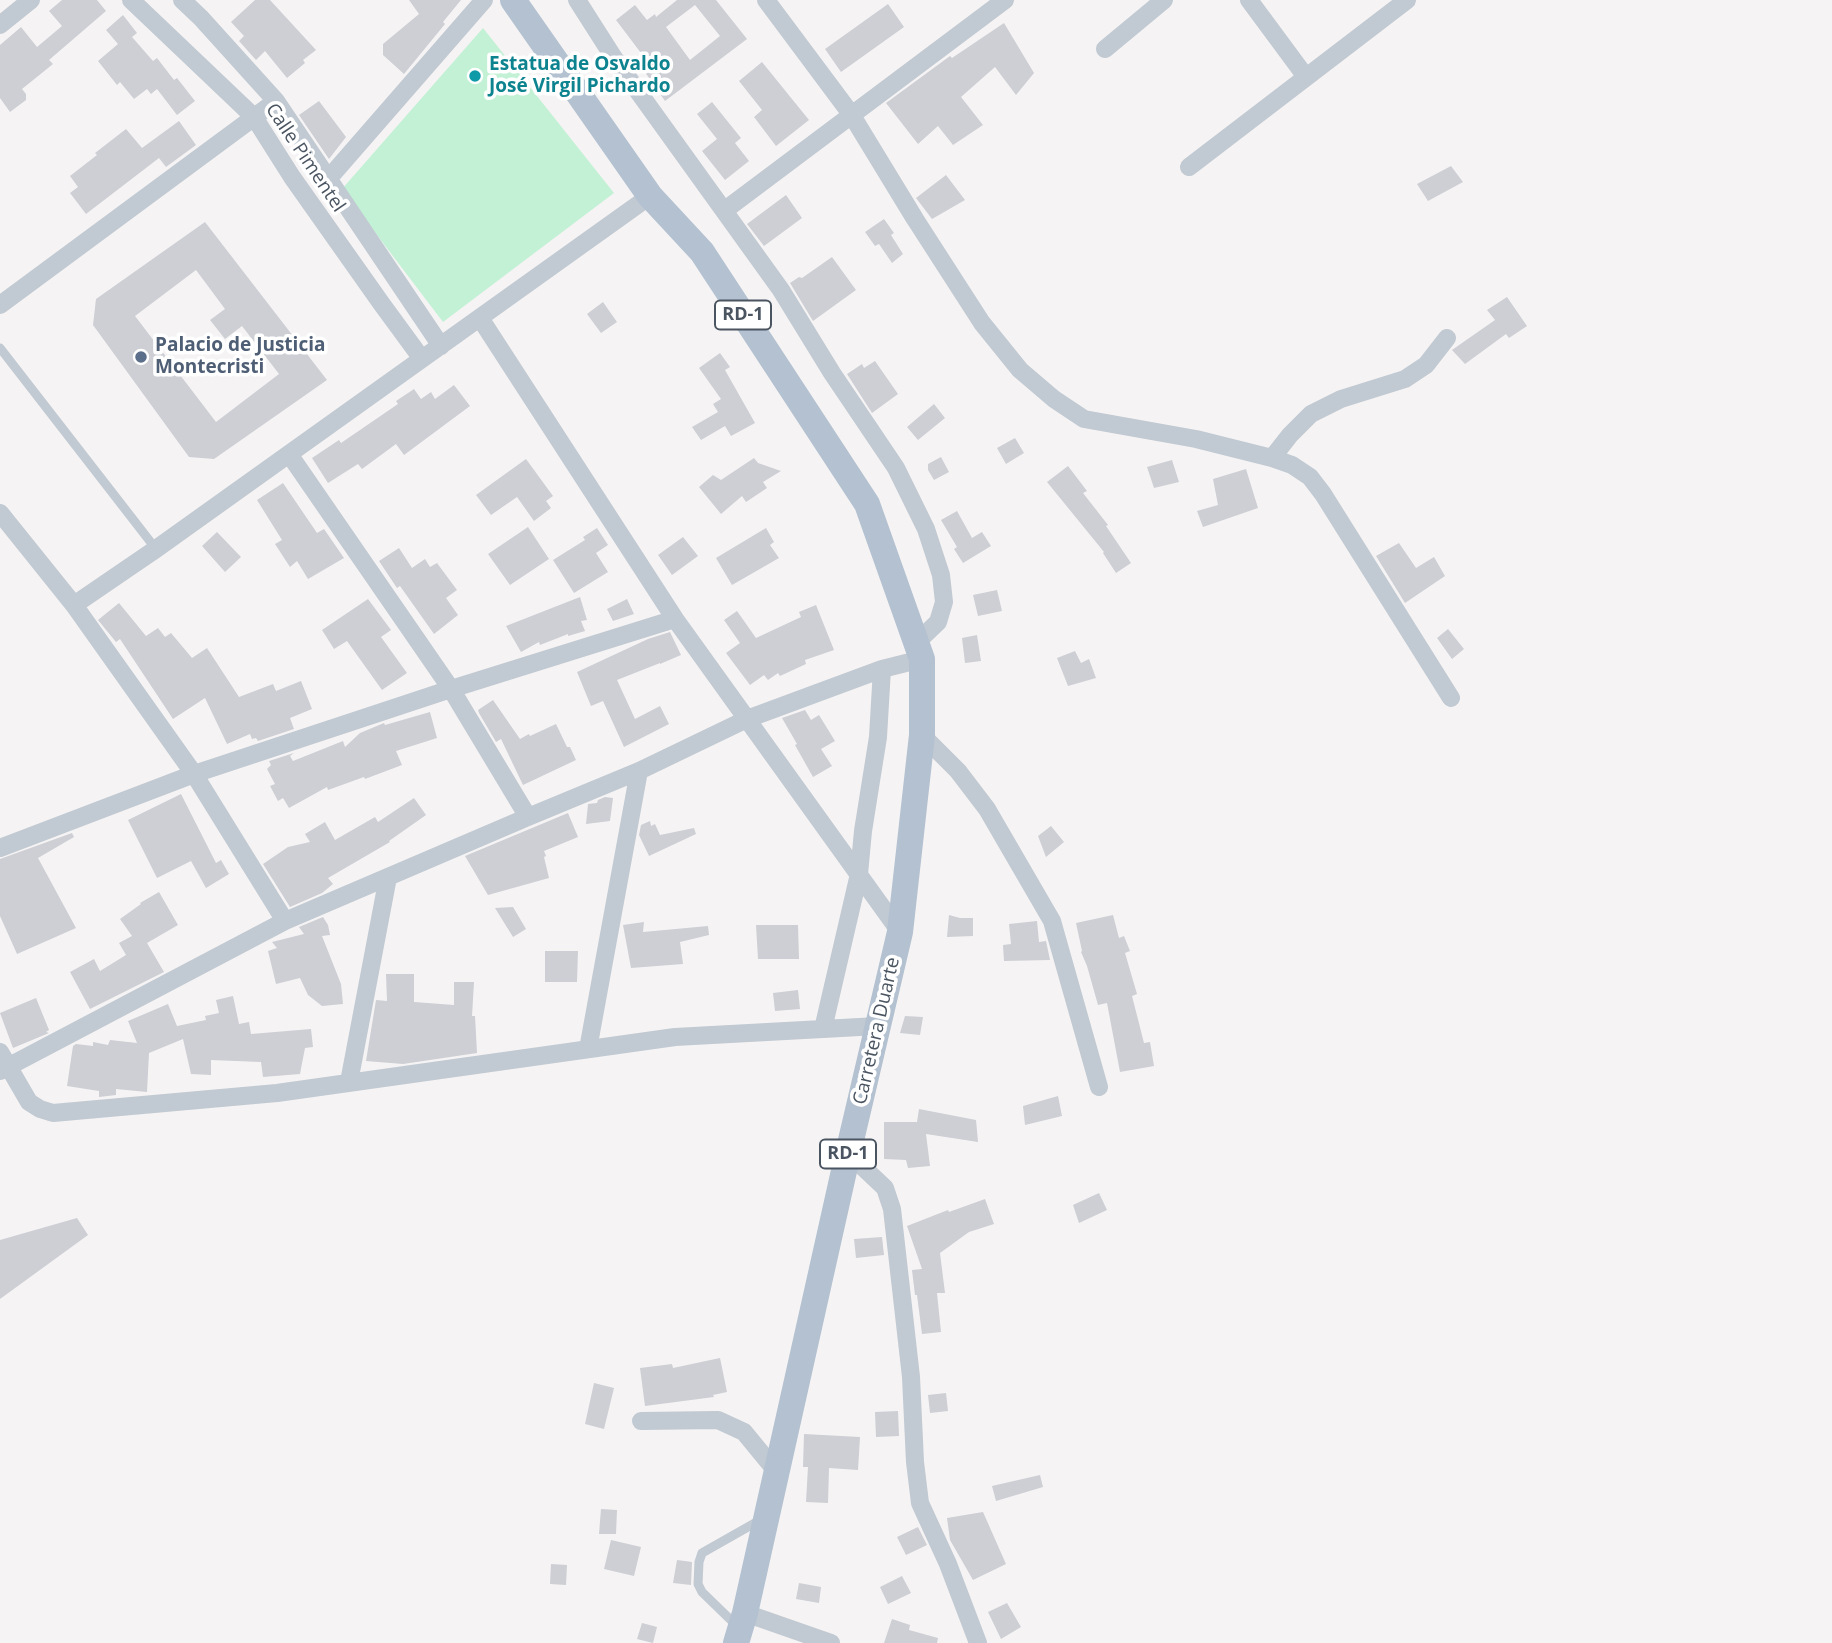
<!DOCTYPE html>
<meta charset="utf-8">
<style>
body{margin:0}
canvas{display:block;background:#f5f3f3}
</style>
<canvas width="1832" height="1643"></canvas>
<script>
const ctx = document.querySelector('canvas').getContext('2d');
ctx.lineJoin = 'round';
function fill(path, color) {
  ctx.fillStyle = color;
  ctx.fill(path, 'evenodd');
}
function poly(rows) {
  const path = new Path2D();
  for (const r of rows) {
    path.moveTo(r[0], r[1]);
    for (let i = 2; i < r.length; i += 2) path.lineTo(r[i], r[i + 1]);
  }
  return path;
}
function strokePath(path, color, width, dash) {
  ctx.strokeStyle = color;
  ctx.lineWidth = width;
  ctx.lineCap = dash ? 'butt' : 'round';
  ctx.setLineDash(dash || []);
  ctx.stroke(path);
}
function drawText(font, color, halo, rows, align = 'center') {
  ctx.font = font + ' "Open Sans",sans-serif';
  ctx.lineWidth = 7;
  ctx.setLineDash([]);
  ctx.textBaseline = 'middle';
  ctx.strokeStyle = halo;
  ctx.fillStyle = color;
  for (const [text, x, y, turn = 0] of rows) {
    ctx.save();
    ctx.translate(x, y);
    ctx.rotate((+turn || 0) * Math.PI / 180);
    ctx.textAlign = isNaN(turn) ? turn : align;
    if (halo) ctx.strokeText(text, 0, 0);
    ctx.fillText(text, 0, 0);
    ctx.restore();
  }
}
fill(poly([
 [483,28,614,193,443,322,342,189]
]), '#c3f1d6');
fill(poly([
 [62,0,97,0,106,11,49,60,53,64,22,89,26,94,26,100,10,112,0,98,0,45,21,27,37,47,62,26,49,11],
 [255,0,270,0,316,50,303,60,305,63,287,78,265,51,256,60,239,41,244,36,231,22],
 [409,0,461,0,443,22,445,24,404,74,383,55,383,44,419,14],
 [677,0,716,0,747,39,665,101,638,62,644,57,616,20,635,5,647,20,655,14,656,17],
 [695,5,720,36,690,60,666,27],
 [888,4,904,27,841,72,825,49],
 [123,15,137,33,132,37,153,61,157,58,174,80,177,78,195,101,177,115,157,89,151,94,147,89,134,99,120,82,117,85,98,61,118,44,106,30],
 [1004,23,1034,73,1016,95,995,67,961,97,983,125,953,145,938,126,918,144,886,103,950,56,952,58],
 [762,62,809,120,776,146,754,117,762,110,739,81],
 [319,101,346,137,329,159,299,115],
 [712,102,741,138,735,143,749,161,725,180,702,151,717,139,697,114],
 [179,121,196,145,166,167,159,158,86,214,70,193,78,187,70,176,97,155,95,153,126,129,142,148],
 [1451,166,1463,182,1428,201,1417,184],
 [946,175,965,200,932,219,916,198],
 [786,195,802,218,764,246,747,224],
 [884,219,894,233,891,235,903,254,892,263,879,244,875,246,865,232],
 [205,222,327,380,214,459,189,457,93,325,96,299],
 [196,270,225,309,210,320,225,339,242,326,279,374,216,422,135,316],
 [832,257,856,290,813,321,790,283,799,277,802,278],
 [1507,297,1527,326,1509,338,1506,334,1465,364,1452,350,1495,320,1487,310],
 [603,302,617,322,601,333,587,314],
 [720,353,730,367,725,370,755,423,731,436,725,426,701,440,692,427,718,412,713,404,721,399,699,368],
 [875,361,898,394,872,413,847,374,862,364,864,368],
 [454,385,470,406,404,455,396,444,362,469,358,464,328,483,312,458,339,440,341,443,398,404,396,401,414,389,421,399,431,392,435,399],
 [934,404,945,418,918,440,907,427],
 [1015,438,1024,453,1006,464,997,448],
 [941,457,949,472,934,480,928,470,928,464],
 [754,458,758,463,781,471,763,482,767,488,746,502,742,496,721,514,699,487,713,475,721,480],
 [526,459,553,496,546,501,551,508,534,521,517,497,491,515,476,495],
 [1172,460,1179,482,1154,488,1147,467],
 [1068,466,1087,491,1083,493,1108,525,1106,526,1131,563,1116,573,1103,553,1104,552,1047,482],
 [1246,469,1258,508,1203,527,1197,511,1218,505,1213,479],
 [283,483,317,533,324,529,344,558,308,579,297,561,290,567,275,544,282,540,257,500],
 [957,511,972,538,982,532,991,546,963,563,954,549,957,547,941,520],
 [528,527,549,559,510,585,488,554],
 [597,528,608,545,596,553,608,572,574,593,553,560,585,540,583,537],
 [766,528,774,542,770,545,779,558,732,585,716,558],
 [217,532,241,557,225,572,202,546],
 [683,537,698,556,672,575,658,555],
 [1399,543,1416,568,1434,557,1445,576,1405,603,1376,556],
 [399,548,412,568,425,559,430,567,437,563,457,590,446,598,458,615,434,634,400,586,397,588,379,561],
 [997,590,1002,611,978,616,973,595],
 [580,597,587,620,581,621,585,631,568,636,568,634,540,645,539,642,521,652,506,626],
 [368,599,391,630,381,637,407,673,382,690,347,641,334,649,322,630],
 [627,599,634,614,613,621,607,609],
 [119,603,146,636,158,628,165,637,171,633,192,658,207,648,239,697,273,684,276,691,301,681,312,709,290,718,294,729,258,741,256,738,252,739,250,734,227,744,205,698,173,719,120,639,116,642,98,620],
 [816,605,834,650,805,660,806,664,780,676,778,673,768,680,764,675,750,685,726,653,740,643,724,620,737,611,756,638,801,617,799,612],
 [1448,629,1464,649,1452,659,1437,638],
 [670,632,681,655,660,664,660,663,617,680,635,719,660,706,669,724,624,747,603,701,591,706,577,672,648,639],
 [977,635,981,661,965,663,962,638],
 [1075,651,1081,663,1089,659,1096,678,1068,686,1057,658],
 [493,700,520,739,529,734,530,736,556,724,567,747,570,747,576,760,523,785,501,739,496,742,479,713,478,710],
 [805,710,811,720,819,715,835,741,821,749,832,766,813,777,795,745,797,744,782,718],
 [430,712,437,738,396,751,402,765,365,779,364,777,328,790,327,787,289,808,283,798,278,801,270,786,275,784,267,769,271,765,269,761,294,753,290,756,293,761,343,741,345,747,360,733,384,723,385,725],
 [181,794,216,863,221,860,229,874,206,888,191,861,157,878,128,820],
 [605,797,613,798,610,821,586,824,588,804,597,803,598,800],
 [414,798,426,815,389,841,390,842,328,878,333,884,322,893,290,907,263,864,288,847,310,842,305,834,325,822,335,840,375,817,378,822],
 [568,813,578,837,544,851,546,856,544,857,549,878,488,895,465,856],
 [650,821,651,826,655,824,660,835,694,828,696,834,649,856,639,835,641,825],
 [1051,826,1064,842,1046,857,1038,836],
 [72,833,74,837,38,858,76,928,17,954,0,916,0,859],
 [159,892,178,925,147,943,164,972,90,1009,70,972,94,959,100,971,126,955,119,943,132,936,120,919,141,904,140,903],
 [513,907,526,929,513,937,495,908],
 [949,915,960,918,973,918,973,936,947,937],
 [1113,915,1119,938,1124,936,1130,951,1125,953,1137,994,1132,996,1144,1043,1150,1042,1154,1066,1120,1072,1107,1003,1098,1005,1087,966,1081,952,1082,951,1076,923],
 [323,917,328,925,330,935,322,936,341,984,343,1004,322,1006,308,995,300,978,276,984,268,951,277,948,272,942,304,934,299,927],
 [1037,921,1039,942,1046,941,1050,960,1004,961,1003,945,1011,944,1009,924],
 [644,922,643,932,708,926,709,935,680,942,683,964,631,968,623,925],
 [756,925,798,925,799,959,758,959],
 [545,951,578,951,577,982,545,982],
 [386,974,414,974,414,1002,454,1005,454,982,474,982,472,1016,475,1016,477,1053,403,1064,366,1061,376,1000,387,1001],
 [798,990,800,1009,775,1011,773,993],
 [233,996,239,1024,249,1022,251,1034,311,1029,313,1047,305,1048,300,1074,263,1077,261,1062,211,1060,211,1075,191,1074,183,1039,149,1053,147,1092,116,1089,116,1095,99,1097,99,1091,67,1086,73,1046,76,1044,93,1046,93,1042,108,1045,110,1040,137,1043,128,1021,168,1004,177,1026,206,1020,205,1016,219,1013,216,1000],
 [36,998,49,1030,46,1032,49,1033,13,1048,0,1013],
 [905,1016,923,1017,920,1035,900,1033],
 [1058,1096,1062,1116,1025,1125,1023,1106],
 [919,1109,976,1120,978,1142,926,1134,930,1166,908,1168,906,1160,884,1159,884,1122,917,1122],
 [1099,1193,1107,1210,1079,1223,1073,1205],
 [985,1199,994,1224,969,1232,940,1253,945,1293,937,1293,941,1332,922,1334,917,1295,915,1295,912,1270,922,1269,907,1226,948,1210,949,1212],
 [77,1218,88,1235,0,1299,0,1240],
 [882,1237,884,1255,856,1258,854,1239],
 [720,1358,727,1392,713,1395,714,1397,645,1406,640,1368,672,1364,673,1368],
 [594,1383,614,1388,604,1429,585,1424],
 [946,1393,948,1411,930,1413,928,1395],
 [898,1411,899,1436,876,1437,875,1412],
 [804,1434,860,1437,858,1470,829,1468,828,1503,806,1502,808,1467,803,1467],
 [1040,1475,1043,1487,996,1501,992,1486],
 [601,1509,617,1510,616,1534,599,1534],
 [983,1512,1006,1564,973,1580,950,1540,947,1518],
 [918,1527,927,1545,906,1555,897,1537],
 [611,1540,641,1547,634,1576,604,1569],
 [677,1560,692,1562,691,1585,673,1583],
 [551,1564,567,1565,566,1585,550,1584],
 [902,1576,911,1593,888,1604,880,1587],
 [799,1583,821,1587,819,1603,796,1599],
 [1007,1603,1021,1627,1001,1639,988,1612],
 [892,1619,910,1625,909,1630,938,1638,937,1643,884,1643],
 [642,1623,657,1627,653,1643,637,1639]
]), '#cdcfd5');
strokePath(poly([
 [0,348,156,549],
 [737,1626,702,1592,698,1584,699,1562,702,1553,762,1519]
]), '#c1c9d2', 9);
strokePath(poly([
 [131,0,254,117,292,177,381,303,422,359],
 [182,0,201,18,276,101,441,346],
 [577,0,614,58,781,290,832,373,896,468,926,529,941,575,944,602,938,622,916,643],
 [766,0,851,114,915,219,982,323,1020,370,1054,399,1084,419,1196,439,1272,458,1292,465,1310,477,1323,494,1451,698],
 [1249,0,1306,77],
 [0,25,31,0],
 [1105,49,1164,0],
 [1189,167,1407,0],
 [329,178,484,0],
 [725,210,1005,0],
 [0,305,276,101],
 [480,318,675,619,900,932],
 [289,454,451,689,528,817],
 [1272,458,1290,435,1311,414,1341,399,1405,379,1426,365,1447,338],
 [0,513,74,605,194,774,285,921],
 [74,605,156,549,650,196],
 [922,735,958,771,987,809,1052,921,1099,1087],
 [0,848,194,774,451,689,675,619],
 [823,1029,859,874,863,831,878,737,882,669],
 [588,1049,639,771],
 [0,1052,29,1102,40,1109,53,1113,277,1093,675,1037,878,1026],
 [0,1071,285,921,528,817,639,771,747,719,882,669,922,659],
 [349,1082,388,877],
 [848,1153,885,1188,892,1209,911,1377,915,1462,920,1503,948,1564,978,1643],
 [641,1421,718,1420,744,1432,776,1471],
 [745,1613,831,1643]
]), '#c1c9d2', 18);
strokePath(poly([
 [513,0,650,196,702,252,867,504,922,659,922,735,900,932,848,1153,745,1613,736,1643]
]), '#b3c1d1', 26);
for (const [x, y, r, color] of [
 [475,76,7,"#0f9aa8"],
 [141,357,7,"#5c6f8a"]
]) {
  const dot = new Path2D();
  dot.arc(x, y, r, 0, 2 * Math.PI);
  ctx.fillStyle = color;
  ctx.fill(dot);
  strokePath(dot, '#fff', 2.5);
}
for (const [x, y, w] of [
 [743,315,56],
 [848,1154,56]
]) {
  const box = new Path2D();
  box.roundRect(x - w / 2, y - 14.5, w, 29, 5);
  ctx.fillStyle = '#fff';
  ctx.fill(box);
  strokePath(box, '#4a5561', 2);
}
drawText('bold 18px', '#4a5561', null, [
 ["RD-1",743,315],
 ["RD-1",848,1154]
]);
drawText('bold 19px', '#0d838f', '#fff', [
 ["Estatua de Osvaldo",489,65],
 ["José Virgil Pichardo",489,87]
], 'left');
drawText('19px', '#4a5561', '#fff', [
 ["Calle Pimentel",305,158,56],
 ["Carretera Duarte",877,1031,-77]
]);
drawText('bold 19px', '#4e5e75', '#fff', [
 ["Palacio de Justicia",155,346],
 ["Montecristi",155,368]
], 'left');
</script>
